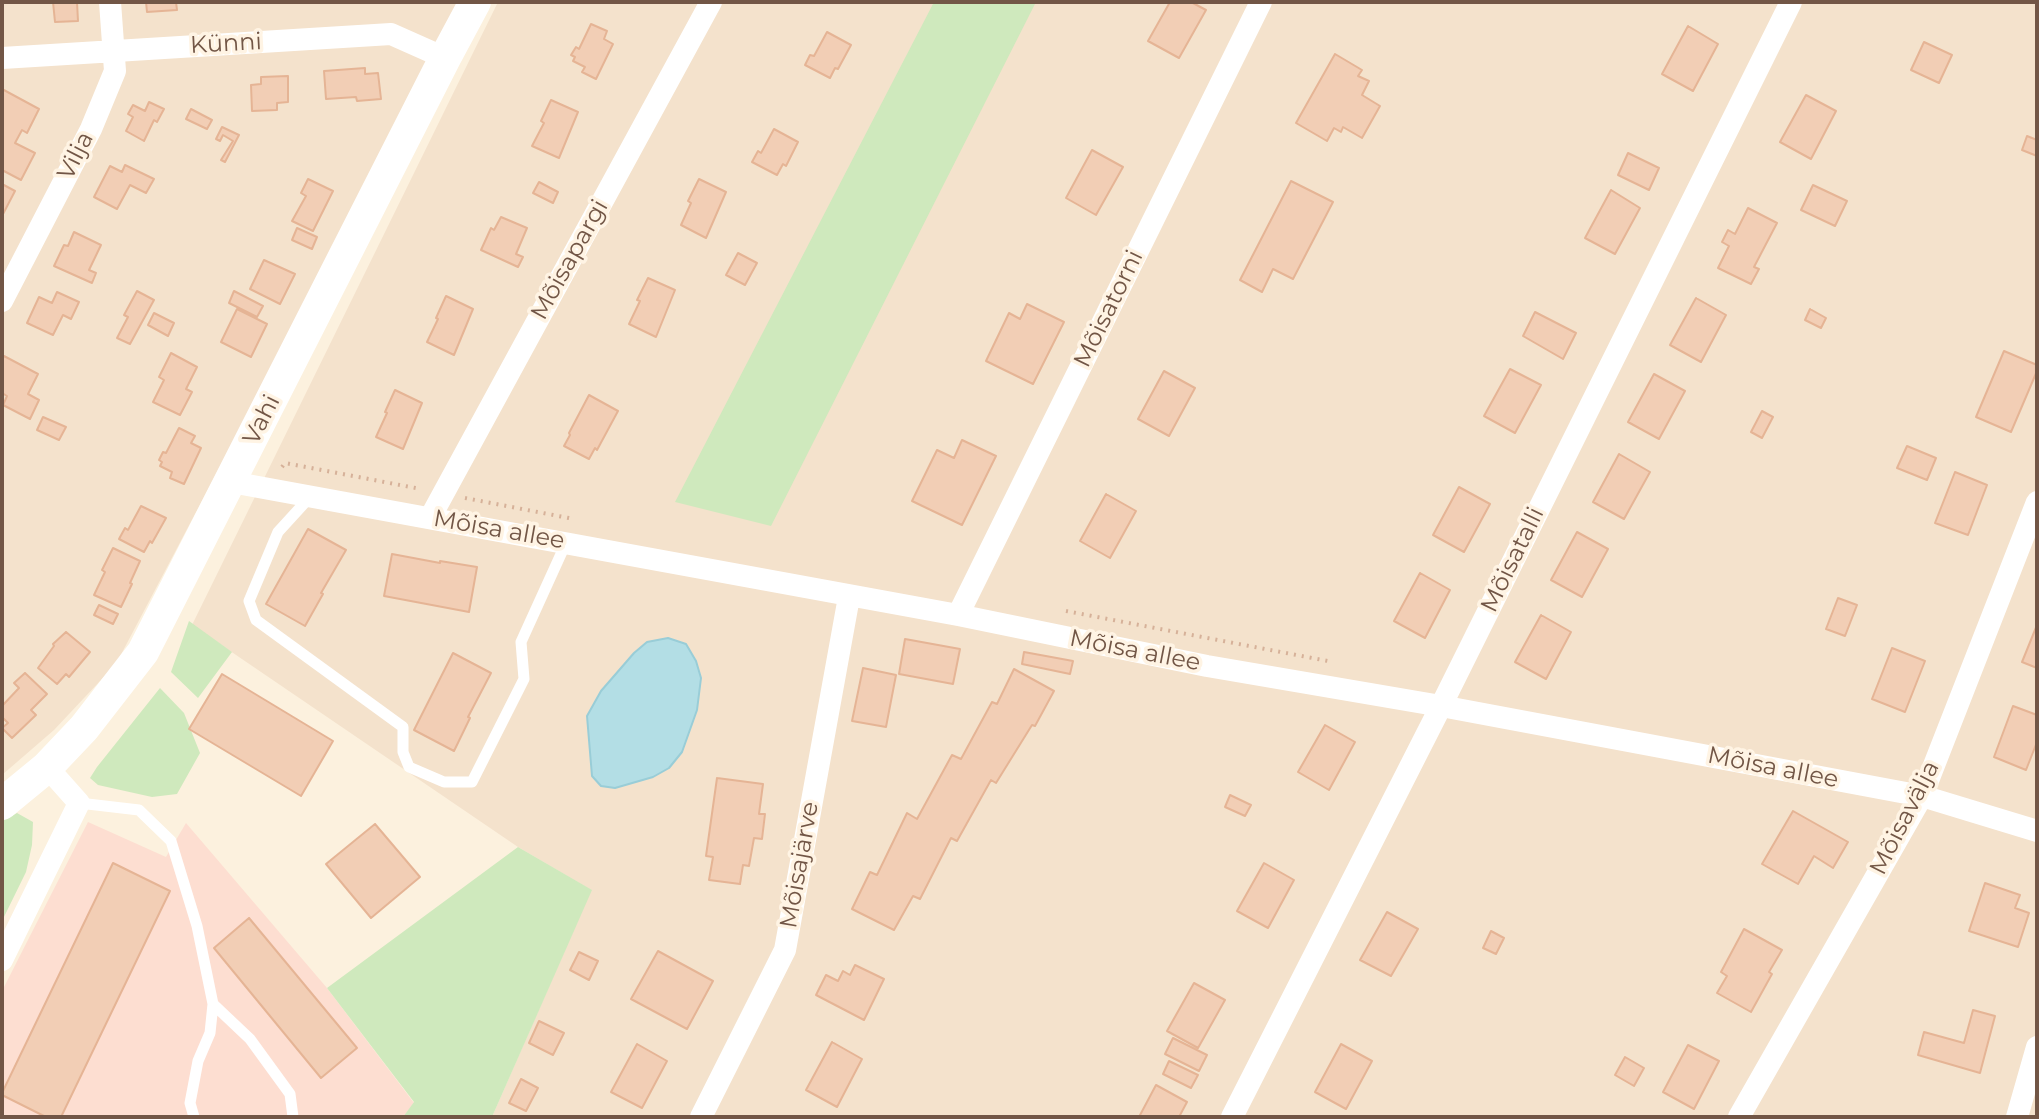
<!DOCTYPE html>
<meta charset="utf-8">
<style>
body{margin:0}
#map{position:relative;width:2039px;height:1119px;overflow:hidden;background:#fcf1de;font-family:Montserrat,sans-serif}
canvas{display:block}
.frame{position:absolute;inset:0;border:4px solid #725646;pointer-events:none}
</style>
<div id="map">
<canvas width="2039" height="1119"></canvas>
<div class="frame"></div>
</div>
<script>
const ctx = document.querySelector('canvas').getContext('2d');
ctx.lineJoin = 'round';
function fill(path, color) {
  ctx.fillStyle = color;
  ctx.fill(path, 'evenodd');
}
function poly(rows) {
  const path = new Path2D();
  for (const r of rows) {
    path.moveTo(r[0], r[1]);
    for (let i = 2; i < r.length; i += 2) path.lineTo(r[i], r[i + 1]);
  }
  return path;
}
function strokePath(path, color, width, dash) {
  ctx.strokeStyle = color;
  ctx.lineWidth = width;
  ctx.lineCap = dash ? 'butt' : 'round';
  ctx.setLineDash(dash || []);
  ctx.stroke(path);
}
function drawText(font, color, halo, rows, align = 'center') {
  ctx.font = font + ' Montserrat,sans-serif';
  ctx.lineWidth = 7;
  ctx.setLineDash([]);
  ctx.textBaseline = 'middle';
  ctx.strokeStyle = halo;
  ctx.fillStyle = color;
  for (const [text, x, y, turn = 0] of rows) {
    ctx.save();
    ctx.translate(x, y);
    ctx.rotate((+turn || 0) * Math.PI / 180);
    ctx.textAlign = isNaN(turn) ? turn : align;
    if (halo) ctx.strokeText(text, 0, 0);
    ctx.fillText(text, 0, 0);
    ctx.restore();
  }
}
fill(poly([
 [2,2,459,2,225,457,116,664,54,730,2,775],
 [498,2,2037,2,2037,1117,492,1117,591,890,518,847,192,625]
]), '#f4e2cc');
fill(poly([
 [88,822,166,857,186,823,327,988,414,1103,403,1117,8,1117,2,1113,2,991]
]), '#fdded1');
fill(poly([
 [934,2,1036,2,771,526,675,502],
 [189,621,232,652,198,698,171,672],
 [160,688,184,713,200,753,177,794,152,797,98,785,90,778,97,767],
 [17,813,33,822,32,845,26,872,2,921,2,821],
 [518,847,592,890,492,1117,403,1117,414,1102,327,988]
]), '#cfe9bd');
const water = poly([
 [668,638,686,644,696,661,701,678,697,710,682,752,669,768,653,777,615,788,601,786,592,776,587,716,601,691,634,653,647,642,668,638]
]);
fill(water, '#b3dee5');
strokePath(water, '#99cdd7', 2);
const building = poly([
 [53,2,77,2,78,21,55,22,53,2],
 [146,2,176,2,177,10,147,12,146,2],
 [1170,2,1191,2,1206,10,1179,58,1148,41,1170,2],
 [591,24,607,31,604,39,613,44,596,79,582,72,585,67,573,61,575,57,571,55,576,47,579,49,591,24],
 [1688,26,1718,44,1693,91,1662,74,1688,26],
 [827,32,851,45,838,69,835,68,830,78,805,65,810,55,814,56,827,32],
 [1924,42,1952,55,1939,83,1911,70,1924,42],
 [1335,54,1362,70,1358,76,1369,81,1362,95,1380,106,1362,138,1343,127,1341,132,1334,128,1327,141,1296,123,1335,54],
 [365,68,365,74,378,73,381,99,357,101,356,97,326,99,324,71,365,68],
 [288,76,288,102,277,103,277,110,252,111,251,85,261,84,261,77,288,76],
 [2,89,39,109,27,133,22,130,15,143,35,153,21,180,2,170,2,89],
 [1806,95,1836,111,1811,159,1780,142,1806,95],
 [551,100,578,112,559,158,532,146,544,123,541,121,551,100],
 [149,102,164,109,157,122,154,120,144,141,126,131,133,117,128,114,133,105,145,111,149,102],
 [191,109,212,120,207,129,186,119,191,109],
 [222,127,239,135,225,162,221,160,233,141,223,135,220,141,216,139,222,127],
 [774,129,798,142,786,166,783,164,777,175,752,162,758,151,761,153,774,129],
 [2027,136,2037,140,2037,156,2022,150,2027,136],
 [1092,150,1123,167,1096,215,1066,198,1092,150],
 [1628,153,1659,168,1649,190,1618,175,1628,153],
 [125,165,154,179,146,193,130,185,117,209,94,197,110,166,122,172,125,165],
 [308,179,333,191,313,231,292,221,306,196,301,193,308,179],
 [699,179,726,192,706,238,681,225,691,203,688,201,699,179],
 [1291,181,1333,202,1293,279,1273,269,1262,292,1240,280,1291,181],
 [539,182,558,192,553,203,533,193,539,182],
 [2,184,15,191,2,216,2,184],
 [1813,185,1847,201,1835,226,1801,210,1813,185],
 [1611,190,1640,208,1615,254,1585,238,1611,190],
 [1748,208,1777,223,1754,267,1759,269,1751,284,1718,268,1729,246,1722,242,1728,230,1735,234,1748,208],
 [501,217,527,228,516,254,523,257,518,267,481,250,491,228,494,230,501,217],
 [297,228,317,237,312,249,292,240,297,228],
 [74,232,101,245,89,270,96,273,92,283,54,266,64,245,68,246,74,232],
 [738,253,757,263,745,285,726,275,738,253],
 [264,260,295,274,280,304,250,289,264,260],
 [648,278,675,290,656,337,629,324,640,301,637,300,648,278],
 [137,291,154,300,130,344,117,338,128,317,124,315,137,291],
 [234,291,263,306,257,317,229,303,234,291],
 [57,292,79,302,71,319,63,315,53,335,27,323,39,297,52,303,57,292],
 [446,296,473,309,454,355,427,342,438,319,436,318,446,296],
 [1696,298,1726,315,1701,362,1670,345,1696,298],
 [1027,304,1064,322,1033,384,986,361,1009,313,1020,319,1027,304],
 [237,309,267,324,251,357,221,342,237,309],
 [1810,309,1826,318,1821,328,1805,320,1810,309],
 [1535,312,1576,333,1563,359,1523,336,1535,312],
 [154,313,174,323,168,336,148,325,154,313],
 [2004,351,2037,365,2037,371,2011,432,1976,417,2004,351],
 [171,353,197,367,186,389,192,392,180,415,153,402,164,380,159,377,171,353],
 [4,356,38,374,28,394,39,400,30,419,3,405,7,396,2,393,2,360,4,356],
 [1510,369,1541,385,1515,433,1484,416,1510,369],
 [1164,371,1195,388,1169,436,1138,419,1164,371],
 [1654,374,1685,391,1659,439,1628,422,1654,374],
 [395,390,422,403,403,449,376,437,387,413,385,412,395,390],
 [589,395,618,411,597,450,595,448,589,459,564,446,570,435,569,433,589,395],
 [1762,411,1773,417,1762,438,1751,432,1762,411],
 [43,417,66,427,59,440,37,430,43,417],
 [179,428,195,436,191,443,201,448,184,484,170,478,172,472,160,466,162,462,159,460,163,452,166,453,179,428],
 [962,440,996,456,962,525,912,501,937,450,954,458,962,440],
 [1907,446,1936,458,1927,480,1897,468,1907,446],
 [1619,454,1650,472,1624,519,1593,502,1619,454],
 [1955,472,1987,485,1968,535,1935,523,1955,472],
 [1459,487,1490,504,1464,552,1433,535,1459,487],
 [1106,494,1136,511,1110,558,1080,541,1106,494],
 [141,506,166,518,152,543,150,541,144,552,119,539,125,528,128,530,141,506],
 [308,529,346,550,321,593,323,594,305,626,266,604,308,529],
 [1577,532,1608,549,1582,597,1551,580,1577,532],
 [113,548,140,561,130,583,132,584,121,607,94,595,105,572,102,570,113,548],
 [392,554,440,563,440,561,477,567,469,612,384,596,392,554],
 [1420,573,1450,590,1425,638,1394,621,1420,573],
 [1838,598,1857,605,1845,636,1826,629,1838,598],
 [99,605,118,614,113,624,94,615,99,605],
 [1541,615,1571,632,1546,679,1515,662,1541,615],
 [2037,625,2037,668,2022,662,2037,625],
 [66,632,90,652,69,677,66,674,57,684,38,668,54,646,53,644,66,632],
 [905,639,960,649,953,684,899,674,905,639],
 [1892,648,1925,661,1905,712,1872,699,1892,648],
 [1024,652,1073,661,1070,674,1022,664,1024,652],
 [453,653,491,673,468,717,470,718,454,751,414,730,453,653],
 [863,668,896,675,886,727,852,721,863,668],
 [1014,669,1054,691,1035,726,1032,725,996,783,991,780,957,841,951,838,920,899,913,896,894,930,852,909,870,872,877,875,907,813,917,819,952,755,961,759,992,702,997,704,1014,669],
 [25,673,47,694,31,710,36,715,12,738,2,728,8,723,2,717,2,706,19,688,14,683,25,673],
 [222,674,333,741,301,796,189,729,222,674],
 [2013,706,2037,715,2037,742,2026,770,1994,757,2013,706],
 [1325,725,1355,742,1329,790,1298,772,1325,725],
 [717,778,763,784,759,814,765,814,762,839,754,838,749,866,743,865,740,884,709,880,713,857,706,856,717,778],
 [1230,795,1251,805,1245,816,1225,807,1230,795],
 [1793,811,1848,842,1833,868,1814,856,1798,884,1762,864,1793,811],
 [375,824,420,877,371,918,326,864,375,824],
 [113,863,170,891,61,1117,46,1117,2,1095,2,1093,113,863],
 [1264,863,1294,880,1268,928,1237,911,1264,863],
 [1985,883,2020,895,2015,908,2029,913,2018,947,1969,931,1985,883],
 [1387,912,1418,929,1391,976,1360,960,1387,912],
 [249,918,357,1048,321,1078,214,948,249,918],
 [1744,929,1782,950,1769,972,1772,974,1751,1012,1717,993,1727,976,1721,972,1744,929],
 [1491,931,1504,938,1496,954,1483,948,1491,931],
 [658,951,713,981,687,1029,631,999,658,951],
 [579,952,598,961,589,980,570,970,579,952],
 [855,965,884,979,864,1020,816,995,826,975,838,981,843,971,850,975,855,965],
 [1194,983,1225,1000,1198,1048,1167,1031,1194,983],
 [1973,1010,1995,1016,1980,1073,1918,1055,1924,1032,1964,1043,1973,1010],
 [539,1021,564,1033,553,1055,529,1043,539,1021],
 [1173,1038,1207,1055,1199,1071,1165,1054,1173,1038],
 [832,1042,862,1059,837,1107,806,1090,832,1042],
 [637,1044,667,1061,642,1108,611,1092,637,1044],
 [1341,1044,1372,1061,1346,1109,1315,1092,1341,1044],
 [1688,1045,1719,1061,1694,1109,1663,1092,1688,1045],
 [1625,1057,1644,1068,1634,1086,1615,1075,1625,1057],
 [1169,1061,1198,1075,1191,1088,1163,1074,1169,1061],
 [521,1079,538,1088,526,1111,509,1103,521,1079],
 [1156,1085,1187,1102,1179,1117,1139,1117,1156,1085]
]);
fill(building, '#f2ceb5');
strokePath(building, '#e5b495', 2);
strokePath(poly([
 [282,467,285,463,421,489],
 [465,498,574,519],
 [1066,611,1333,662]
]), '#d6b199', 4, [2, 6]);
strokePath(poly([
 [310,497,278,532,249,601,256,620,403,727,403,752,409,767,444,782,472,782,524,679,521,642,566,543],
 [79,803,139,810,171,841,197,926,213,1004,210,1033,198,1061,190,1103,194,1117],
 [213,1004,250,1039,290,1094,293,1117]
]), '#fff', 11);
strokePath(poly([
 [2,58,391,34,445,58],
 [2,301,91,129,115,71,110,2],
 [231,482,958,615,1207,666,1441,706,1922,796,2037,831],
 [430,518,711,2],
 [958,615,1261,2],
 [2,960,79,803,47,767],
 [701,1117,785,950,849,597],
 [1232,1117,1441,706,1791,2],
 [1739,1117,1922,796,2037,502],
 [2017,1117,2037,1047]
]), '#fff', 22);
strokePath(poly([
 [2,804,47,767,84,728,143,652,445,58,475,2]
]), '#fff', 32);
drawText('24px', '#725646', '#fff4e4', [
 ["Künni",226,44,-3],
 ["Vilja",76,156,-63],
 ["Mõisapargi",570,260,-61],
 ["Mõisatorni",1109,309,-64],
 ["Vahi",262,420,-63],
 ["Mõisa allee",499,530,10],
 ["Mõisatalli",1513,560,-64],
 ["Mõisa allee",1135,651,11],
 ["Mõisa allee",1773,768,11],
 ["Mõisavälja",1905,818,-63],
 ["Mõisajärve",800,865,-80]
]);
</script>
